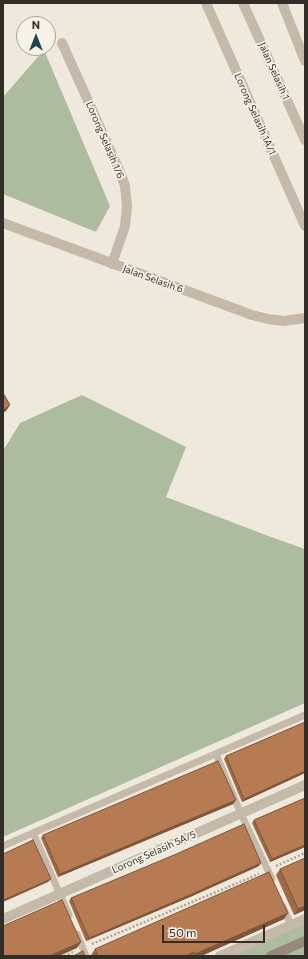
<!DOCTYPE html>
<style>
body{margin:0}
#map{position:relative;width:308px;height:959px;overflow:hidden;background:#eee9dc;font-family:Commissioner,sans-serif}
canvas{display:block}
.frame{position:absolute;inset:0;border:4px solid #332d28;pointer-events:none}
.north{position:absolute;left:16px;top:16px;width:40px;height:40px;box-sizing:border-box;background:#f7f2e8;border:1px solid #a9a39b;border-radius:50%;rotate:0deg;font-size:11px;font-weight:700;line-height:16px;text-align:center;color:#332d28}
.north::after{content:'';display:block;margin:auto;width:14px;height:18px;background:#23454f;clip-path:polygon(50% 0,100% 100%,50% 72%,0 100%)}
.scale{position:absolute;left:162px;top:925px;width:103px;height:18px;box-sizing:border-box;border:2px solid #332d28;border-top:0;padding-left:5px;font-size:12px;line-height:14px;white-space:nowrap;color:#332d28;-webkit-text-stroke:3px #f7f2e8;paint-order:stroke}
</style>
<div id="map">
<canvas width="308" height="959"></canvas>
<div class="frame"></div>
<div class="north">N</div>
<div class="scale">50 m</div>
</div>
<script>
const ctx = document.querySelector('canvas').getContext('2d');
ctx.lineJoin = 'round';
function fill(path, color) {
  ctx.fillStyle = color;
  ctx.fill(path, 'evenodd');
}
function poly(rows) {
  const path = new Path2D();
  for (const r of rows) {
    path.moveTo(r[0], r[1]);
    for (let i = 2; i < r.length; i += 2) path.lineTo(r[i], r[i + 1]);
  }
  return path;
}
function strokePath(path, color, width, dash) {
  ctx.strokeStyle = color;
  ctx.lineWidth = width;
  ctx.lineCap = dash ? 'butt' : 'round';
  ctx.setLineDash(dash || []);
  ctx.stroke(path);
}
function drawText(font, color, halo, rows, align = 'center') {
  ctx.font = font + ' Commissioner,sans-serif';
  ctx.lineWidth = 3.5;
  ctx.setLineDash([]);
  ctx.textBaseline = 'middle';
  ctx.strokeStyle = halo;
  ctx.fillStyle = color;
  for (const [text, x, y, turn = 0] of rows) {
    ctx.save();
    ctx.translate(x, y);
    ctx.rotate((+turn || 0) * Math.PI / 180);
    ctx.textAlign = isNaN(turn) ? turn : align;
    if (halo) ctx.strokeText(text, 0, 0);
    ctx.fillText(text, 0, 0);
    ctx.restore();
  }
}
fill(poly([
 [44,50,110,206,96,232,3,194,3,97],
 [82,395,186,447,166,497,271,537,305,549,305,703,3,837,3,451,20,423],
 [305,919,305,956,220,956]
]), '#adbb9e');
strokePath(poly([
 [276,866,305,853],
 [92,944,259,874],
 [64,956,75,951]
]), '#b0a594', 2.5, [2, 2]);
strokePath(poly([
 [216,754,241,814,272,879],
 [33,833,69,915],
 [3,846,305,715],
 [283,907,291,925],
 [77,934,86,956]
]), '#c5baa9', 7);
strokePath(poly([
 [206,3,305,226],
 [243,3,305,140],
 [282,3,305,61],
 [62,43,120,172,125,186,127,206,125,226,112,264],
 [3,223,252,315,268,319,284,321,305,318],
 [3,919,305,785],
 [220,956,305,919]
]), '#c5baa9', 10);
strokePath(poly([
 [271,956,305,941]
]), '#988a7b', 10);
fill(poly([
 [305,722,305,773,242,802,224,759,226,756],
 [305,798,305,847,270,862,252,823,254,820],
 [236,800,233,804,58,877,41,838,43,835],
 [259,866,190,897,86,941,69,901,71,898],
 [280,869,305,910,294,915,276,875],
 [288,913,284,919,201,956,91,956,91,955,95,949]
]), '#9d6a47');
fill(poly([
 [10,405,6,411,3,413,3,410],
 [305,771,305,773,242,802,244,799],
 [236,800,233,804,58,877,60,874],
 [305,845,305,847,270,862,272,859],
 [261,863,259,866,190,897,86,941,89,938],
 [51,879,48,882,3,902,3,900],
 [305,906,305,910,294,915,298,909],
 [288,913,284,919,201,956,194,956,195,954],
 [81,942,77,948,59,956,49,956],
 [194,952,191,956,185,956]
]), '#7f5639');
const building = poly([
 [3,393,10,405,3,410,3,393],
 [305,722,305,771,244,799,226,756,305,722],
 [218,761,236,800,60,874,43,835,218,761],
 [305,798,305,845,272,859,254,820,305,798],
 [244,824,261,863,192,894,89,938,71,898,174,855,244,824],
 [33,840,51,879,3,900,3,854,33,840],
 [305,858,305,906,298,909,280,869,305,858],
 [269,872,288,913,195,954,194,952,185,956,98,956,95,949,269,872],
 [62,900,81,942,49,956,3,956,3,926,62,900],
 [83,951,85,956,73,956,83,951]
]);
fill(building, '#b67b52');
strokePath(building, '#7f5639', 1);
drawText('10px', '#332d28', '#f7f2e8', [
 ["Jalan Selasih 1",274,71,66],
 ["Lorong Selasih 1A/1",255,114,66],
 ["Lorong Selasih 1/6",105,140,67],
 ["Jalan Selasih 6",153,279,20],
 ["Lorong Selasih 5A/5",154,852,-24]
]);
</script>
